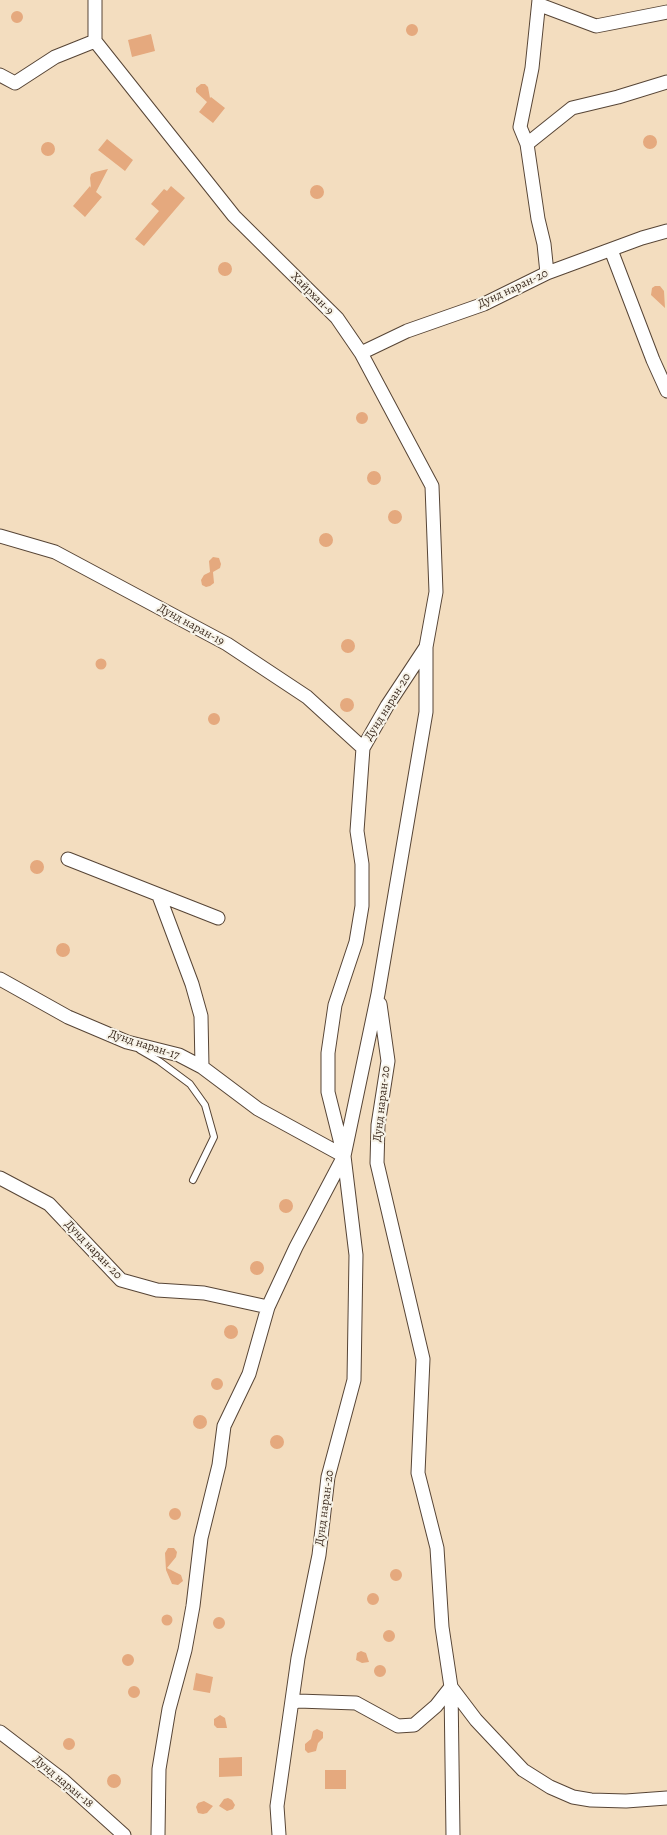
<!DOCTYPE html>
<meta charset="utf-8">
<style>
body{margin:0}
canvas{display:block;background:#f3ddbf}
</style>
<canvas width="667" height="1835"></canvas>
<script>
const ctx = document.querySelector('canvas').getContext('2d');
ctx.lineJoin = 'round';
function fill(path, color) {
  ctx.fillStyle = color;
  ctx.fill(path, 'evenodd');
}
function poly(rows) {
  const path = new Path2D();
  for (const r of rows) {
    if (r.length === 3) {
      path.moveTo(r[0] + r[2], r[1]);
      path.arc(r[0], r[1], r[2], 0, 2 * Math.PI);
      continue;
    }
    path.moveTo(r[0], r[1]);
    for (let i = 2; i < r.length; i += 2) path.lineTo(r[i], r[i + 1]);
  }
  return path;
}
function strokePath(path, color, width, dash) {
  ctx.strokeStyle = color;
  ctx.lineWidth = width;
  ctx.lineCap = dash ? 'butt' : 'round';
  ctx.setLineDash(dash || []);
  ctx.stroke(path);
}
function drawText(font, color, halo, rows, align = 'center') {
  ctx.font = font + ' Alegreya,serif';
  ctx.lineWidth = 4;
  ctx.setLineDash([]);
  ctx.textBaseline = 'middle';
  ctx.strokeStyle = halo;
  ctx.fillStyle = color;
  for (const [text, x, y, turn = 0] of rows) {
    ctx.save();
    ctx.translate(x, y);
    ctx.rotate((+turn || 0) * Math.PI / 180);
    ctx.textAlign = isNaN(turn) ? turn : align;
    if (halo) ctx.strokeText(text, 0, 0);
    ctx.fillText(text, 0, 0);
    ctx.restore();
  }
}
fill(poly([
 [17,17,6],
 [412,30,6],
 [151,34,155,51,132,57,128,40],
 [201,84,205,84,208,87,210,98,211,97,225,108,213,123,199,112,207,102,196,92,196,88],
 [650,142,7],
 [107,139,133,160,125,171,98,150],
 [48,149,7],
 [108,169,96,192,102,197,85,217,73,206,90,186,91,188,90,178,91,174,95,172],
 [317,192,7],
 [171,186,185,198,144,246,135,239,159,211,151,204,164,189,167,191],
 [225,269,7],
 [655,286,660,286,664,291,665,308,651,295,652,288],
 [362,418,6],
 [374,478,7],
 [395,517,7],
 [326,540,7],
 [213,557,219,558,221,564,220,568,213,572,214,583,210,586,206,587,202,585,201,580,204,575,210,572,209,561],
 [348,646,7],
 [101,664,5.5],
 [347,705,7],
 [214,719,6],
 [37,867,7],
 [63,950,7],
 [286,1206,7],
 [257,1268,7],
 [231,1332,7],
 [217,1384,6],
 [200,1422,7],
 [277,1442,7],
 [175,1514,6],
 [168,1548,174,1548,177,1552,176,1557,167,1568,181,1575,183,1581,178,1585,172,1584,166,1570,165,1553],
 [396,1575,6],
 [373,1599,6],
 [167,1620,5.5],
 [219,1623,6],
 [389,1636,6],
 [361,1651,366,1653,369,1662,362,1663,356,1660,357,1653],
 [128,1660,6],
 [380,1671,6],
 [196,1673,213,1677,210,1693,193,1690],
 [134,1692,6],
 [220,1715,225,1718,227,1728,217,1728,214,1725,214,1719],
 [317,1729,323,1732,323,1738,318,1743,316,1751,308,1753,305,1750,305,1744,311,1739,313,1731],
 [69,1744,6],
 [242,1757,242,1776,219,1777,219,1758],
 [325,1770,346,1770,346,1789,325,1789],
 [114,1781,7],
 [228,1798,232,1800,235,1805,233,1809,227,1811,219,1806,224,1799],
 [204,1801,213,1806,207,1813,203,1814,198,1813,196,1807,198,1803]
]), '#e5a97e');
const service = poly([
 [140,1050,159,1061,190,1084,205,1105,214,1137,193,1180]
]);
const minor = poly([
 [95,0,95,41,234,216,337,318,361,353,432,486,436,592,426,647,387,706,363,748,357,831,362,864,362,906,356,942,335,1005,328,1053,328,1092,344,1156,356,1255,354,1380,328,1477,319,1555,298,1658,277,1806,279,1835],
 [539,0,532,68,520,127,527,144,538,219,544,244,547,273],
 [540,5,596,26,667,12],
 [0,75,15,83,55,57,95,41],
 [527,144,572,108,618,97,667,82],
 [611,250,653,360,667,391],
 [361,353,407,331,484,304,547,273,642,238,667,231],
 [0,536,55,552,227,644,307,697,363,748],
 [68,859,218,918],
 [159,896,192,984,201,1016,202,1067],
 [0,979,68,1017,127,1042,179,1055,202,1067,258,1109,344,1156],
 [380,1004,388,1061,378,1125,377,1163,423,1359,418,1473,437,1548,442,1627,451,1687,453,1835],
 [0,1178,49,1204,121,1280,157,1290,204,1293,268,1307],
 [292,1703,298,1701,356,1703,398,1726,414,1725,436,1706,451,1687,476,1720,523,1770,550,1787,573,1797,591,1800,626,1801,667,1798],
 [0,1732,64,1781,124,1835],
 [158,1835,159,1769,169,1709,185,1650,193,1606,201,1538,219,1465,224,1426,249,1374,268,1307,296,1247,344,1156,378,994,426,712,426,647]
]);
strokePath(service, '#574536', 8);
strokePath(minor, '#574536', 15);
strokePath(service, '#fff', 6);
strokePath(minor, '#fff', 13);
drawText('12px', '#3b2a1e', '#f7f3e8', [
 ["Дунд наран-20",513,289,-25],
 ["Хайрхан-9",312,294,45],
 ["Дунд наран-19",191,625,29],
 ["Дунд наран-20",388,707,-58],
 ["Дунд наран-17",144,1045,18],
 ["Дунд наран-20",382,1104,-83],
 ["Дунд наран-20",93,1250,46],
 ["Дунд наран-20",325,1508,-82],
 ["Дунд наран-18",63,1782,40]
]);
</script>
